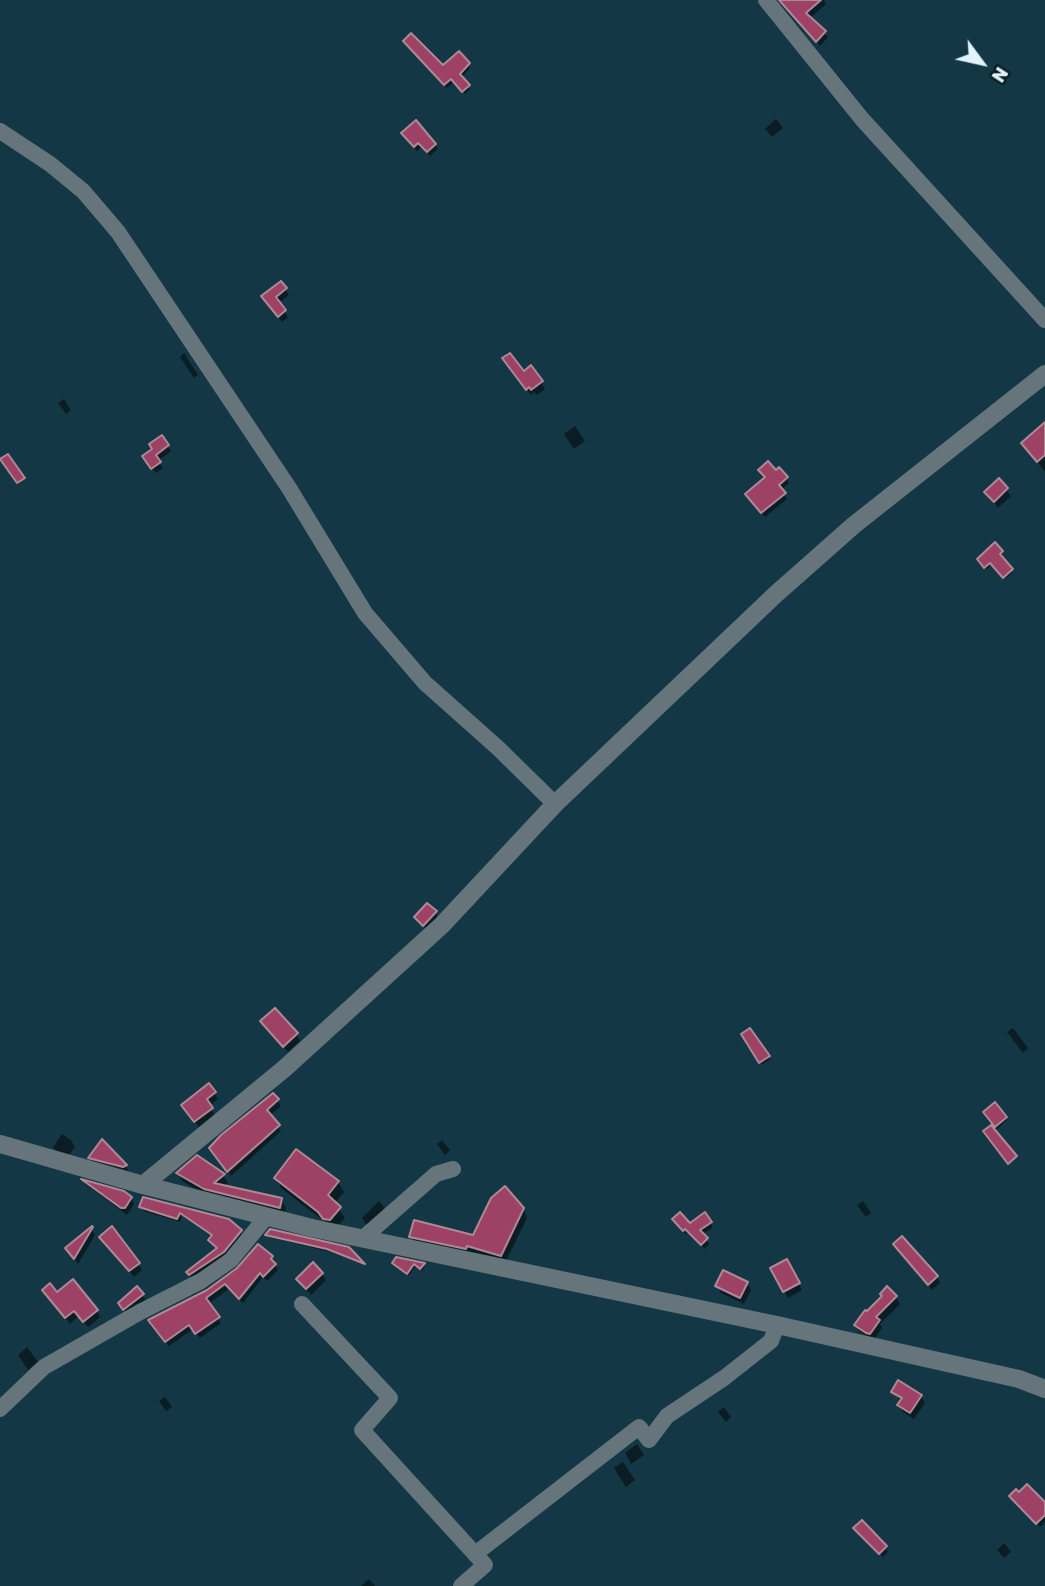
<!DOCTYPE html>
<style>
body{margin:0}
#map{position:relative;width:1045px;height:1586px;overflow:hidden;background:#133744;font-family:Rubik,sans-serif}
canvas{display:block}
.north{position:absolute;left:947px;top:28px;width:70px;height:70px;-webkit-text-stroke:5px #0d1c22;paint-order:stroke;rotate:123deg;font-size:19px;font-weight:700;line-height:28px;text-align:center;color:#e1f4fc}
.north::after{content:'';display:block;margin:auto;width:24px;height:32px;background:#e1f4fc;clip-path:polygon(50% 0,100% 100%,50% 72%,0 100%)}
</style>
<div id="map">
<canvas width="1045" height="1586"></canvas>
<div class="north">N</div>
</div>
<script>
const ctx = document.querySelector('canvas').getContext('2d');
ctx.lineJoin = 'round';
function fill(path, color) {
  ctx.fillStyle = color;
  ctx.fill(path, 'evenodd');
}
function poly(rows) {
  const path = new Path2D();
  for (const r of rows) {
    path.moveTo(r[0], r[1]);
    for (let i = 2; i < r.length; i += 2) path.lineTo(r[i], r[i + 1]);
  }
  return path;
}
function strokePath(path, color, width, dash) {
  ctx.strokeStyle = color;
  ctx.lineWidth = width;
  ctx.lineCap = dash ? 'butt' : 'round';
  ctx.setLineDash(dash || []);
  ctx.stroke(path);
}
fill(poly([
 [780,0,824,0,826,4,809,19,828,37,820,46],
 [407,45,442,68,468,64,470,68,461,78,470,89,465,94,454,82,447,88],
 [776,119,783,128,772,137,765,129],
 [406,138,435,145,438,149,430,156,422,147,417,151],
 [281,283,289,295,279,303,288,317,282,322,267,302],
 [184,353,198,375,194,378,180,357],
 [508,366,541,382,545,389,537,395,534,392,531,395],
 [64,399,71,410,66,414,58,403],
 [1045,424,1045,472,1023,444],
 [575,426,585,441,574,449,564,434],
 [162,438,171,451,158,461,163,468,156,473,147,461],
 [786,478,789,483,781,490,787,499,765,517,750,499],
 [999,481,1011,496,998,508,987,492],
 [1002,552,1003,555,1000,557,1013,572,1005,579,992,564,987,569,980,562],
 [435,912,439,919,428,931,416,917],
 [262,1021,296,1034,300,1041,288,1052],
 [1013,1028,1028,1048,1023,1053,1007,1032],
 [749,1030,770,1059,762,1065,743,1034],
 [209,1086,218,1099,209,1106,215,1115,199,1127,187,1111],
 [277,1100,281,1106,269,1116,281,1131,231,1176,215,1154],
 [987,1116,1005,1118,1007,1120,997,1129],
 [62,1134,71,1140,75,1147,68,1157,57,1153,53,1147],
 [442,1140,450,1150,445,1155,437,1144],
 [90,1158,125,1166,129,1172,94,1164],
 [178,1173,223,1175,228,1183,223,1187,281,1200,286,1208,284,1215,210,1197,182,1181],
 [276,1178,338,1182,344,1192,335,1203,345,1218,335,1229,331,1228,325,1222,281,1188],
 [84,1183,123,1193,131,1198,134,1204,127,1215],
 [379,1201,388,1212,366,1225,362,1218],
 [863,1201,871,1213,866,1217,857,1205],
 [141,1206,228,1220,243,1235,226,1256,192,1278,188,1272,218,1249,210,1240,213,1237,182,1215,180,1222,143,1211],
 [523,1209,527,1218,505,1263,416,1244,411,1236,474,1237],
 [710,1223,713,1227,702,1235,709,1244,705,1249,689,1232,686,1234,676,1224,690,1225],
 [91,1229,95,1235,78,1264,71,1255],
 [267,1235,348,1249,363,1264,330,1252,269,1237],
 [101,1237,138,1264,142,1270,134,1277],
 [898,1250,937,1277,940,1283,932,1290],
 [271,1257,278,1270,267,1281,263,1277,243,1303,229,1289,208,1304,221,1323,200,1338,193,1329,169,1346,151,1320],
 [397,1259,424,1265,425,1267,422,1271,416,1266,409,1275,396,1266,394,1263],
 [786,1261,802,1290,788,1298,772,1269],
 [322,1274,326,1280,311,1295,298,1279],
 [747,1283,751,1290,744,1304,721,1293,717,1286],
 [137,1289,147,1302,128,1315,120,1303],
 [57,1294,97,1311,100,1317,88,1327,79,1316,70,1324,48,1297],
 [896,1297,900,1304,880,1324,882,1328,874,1340,860,1332,856,1325],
 [27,1347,38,1362,28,1370,18,1355],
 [893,1392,921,1396,925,1403,914,1419,903,1412,899,1405,902,1402],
 [165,1397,172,1407,166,1411,159,1401],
 [724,1407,731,1417,726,1422,718,1412],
 [637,1444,644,1455,631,1464,625,1453],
 [623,1462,635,1480,626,1487,614,1468],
 [1019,1494,1045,1503,1045,1522,1040,1527,1011,1497],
 [856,1529,885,1547,888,1552,883,1557],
 [1004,1543,1011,1552,1004,1558,997,1550],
 [369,1579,375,1586,361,1586]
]), '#0007');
const building = poly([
 [779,0,821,0,806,13,826,31,816,42,779,0],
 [411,33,443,65,459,51,470,63,460,74,470,85,462,92,451,79,444,85,403,41,411,33],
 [416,120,436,144,427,152,418,143,414,147,401,133,416,120],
 [281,281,287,288,276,297,286,310,278,317,261,296,281,281],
 [510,353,524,371,531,365,543,381,531,390,529,387,526,390,502,358,510,353],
 [1045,422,1045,455,1037,462,1021,443,1045,422],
 [162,435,169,445,156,455,161,462,151,469,142,456,152,449,149,444,162,435],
 [8,454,25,478,17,483,0,459,8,454],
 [768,461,776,470,779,467,788,477,779,485,786,493,761,513,745,494,765,477,758,470,768,461],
 [999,478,1008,488,994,502,984,492,999,478],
 [995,542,1003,551,1000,554,1013,569,1003,578,990,563,984,568,977,559,995,542],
 [427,903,437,911,423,926,414,917,427,903],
 [275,1008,298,1033,283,1047,260,1021,275,1008],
 [750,1028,770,1056,759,1063,741,1034,750,1028],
 [209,1083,216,1092,207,1099,213,1108,194,1122,181,1105,209,1083],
 [273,1093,279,1099,267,1110,280,1125,227,1172,209,1148,221,1135,273,1093],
 [995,1102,1007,1117,995,1127,983,1112,995,1102],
 [991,1125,1017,1156,1008,1164,983,1131,991,1125],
 [102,1139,127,1165,123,1167,88,1158,102,1139],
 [296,1149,339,1181,328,1195,341,1207,330,1220,323,1219,318,1212,274,1178,296,1149],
 [197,1155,225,1174,214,1183,282,1198,280,1208,204,1189,176,1173,197,1155],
 [81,1179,124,1191,132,1197,125,1208,121,1208,81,1179],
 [505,1186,524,1208,501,1256,467,1246,466,1249,409,1237,414,1220,473,1235,491,1198,505,1186],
 [143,1197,229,1219,242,1230,224,1252,189,1275,186,1272,217,1248,208,1240,212,1235,180,1213,177,1219,139,1207,143,1197],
 [680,1212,690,1223,705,1212,712,1222,700,1230,708,1238,701,1245,685,1229,683,1231,672,1219,680,1212],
 [92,1226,93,1227,74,1259,65,1248,92,1226],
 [112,1226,140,1263,129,1271,99,1237,112,1226],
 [270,1229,349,1247,365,1264,327,1249,265,1235,270,1229],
 [902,1236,938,1276,928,1285,893,1244,902,1236],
 [258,1244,273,1256,271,1259,276,1264,263,1277,260,1273,239,1299,225,1284,206,1298,220,1317,195,1334,189,1325,165,1342,148,1320,207,1290,237,1268,258,1244],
 [396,1257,425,1263,420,1269,414,1264,407,1274,392,1263,396,1257],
 [787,1259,800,1283,783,1292,770,1268,787,1259],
 [313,1262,323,1273,306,1289,296,1279,313,1262],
 [723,1270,748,1282,740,1298,715,1286,723,1270],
 [73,1279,98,1310,83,1322,74,1311,65,1318,42,1290,50,1283,57,1292,73,1279],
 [137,1286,144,1294,123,1310,118,1303,137,1286],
 [887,1286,897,1296,876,1317,880,1320,870,1334,866,1333,854,1325,865,1310,867,1311,882,1296,880,1294,887,1286],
 [898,1380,922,1395,910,1413,897,1405,902,1398,891,1392,898,1380],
 [1027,1484,1045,1502,1045,1515,1036,1524,1009,1496,1016,1489,1019,1492,1027,1484],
 [862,1520,887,1546,879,1554,853,1528,862,1520]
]);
fill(building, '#9d4264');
strokePath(building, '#ae8994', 2);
strokePath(poly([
 [766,0,862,119,1045,320],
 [0,131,50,164,83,191,118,232,289,488,365,613,425,683,498,748,555,804],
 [362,1239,436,1174,453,1169],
 [302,1304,390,1398,362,1430,485,1565,461,1586],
 [0,1409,44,1367,140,1312,201,1281,231,1260,267,1216],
 [475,1554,639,1427,649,1440,667,1416,724,1378,771,1341,777,1325]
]), '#65757b', 16);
strokePath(poly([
 [0,1144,143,1185,312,1228,777,1325,1019,1379,1045,1389],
 [143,1185,285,1068,442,925,555,804,776,594,854,525,1045,374]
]), '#65757b', 18);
</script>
